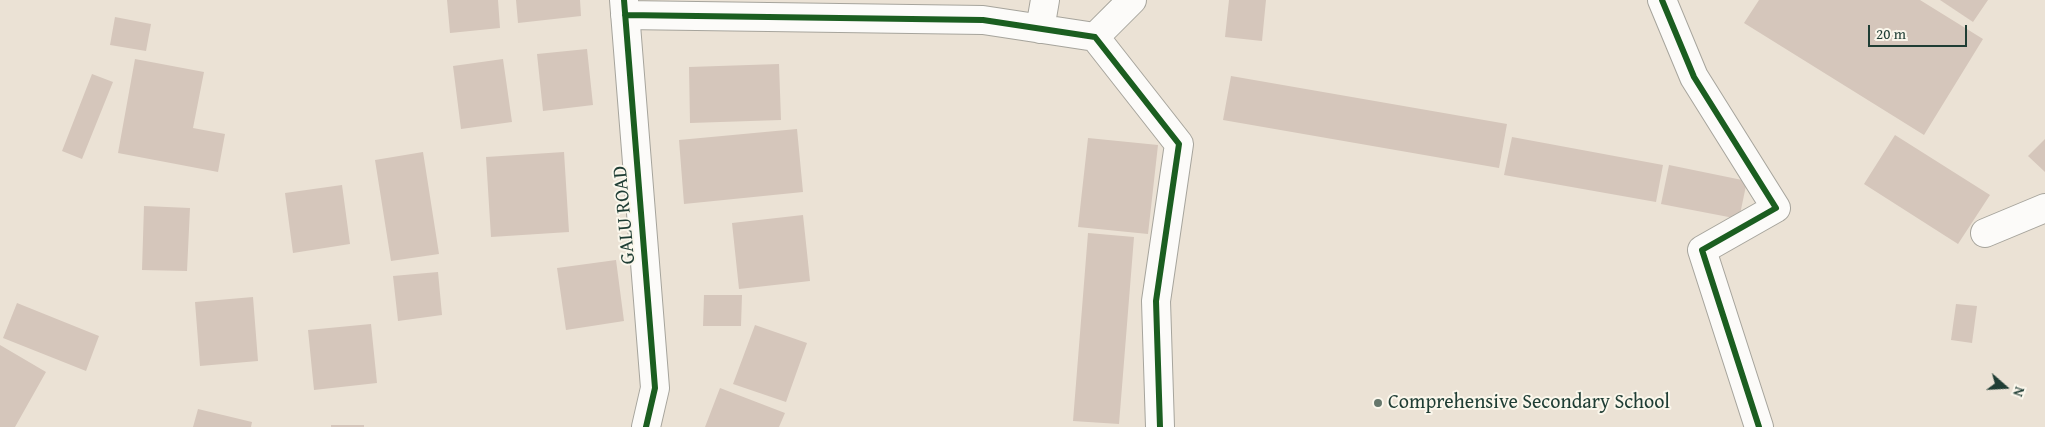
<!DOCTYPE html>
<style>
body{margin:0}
#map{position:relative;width:2045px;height:427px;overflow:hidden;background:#ebe2d5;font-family:"Gentium Book Plus",serif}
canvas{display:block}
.north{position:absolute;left:1980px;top:362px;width:50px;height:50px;-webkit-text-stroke:4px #fbf7ec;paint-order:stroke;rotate:109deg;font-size:14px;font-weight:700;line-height:20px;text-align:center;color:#1f3d34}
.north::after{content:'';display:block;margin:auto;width:18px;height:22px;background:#1f3d34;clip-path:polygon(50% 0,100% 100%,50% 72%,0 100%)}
.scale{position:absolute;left:1868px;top:25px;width:99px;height:22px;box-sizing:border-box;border:2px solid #1f3d34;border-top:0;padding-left:6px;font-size:15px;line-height:18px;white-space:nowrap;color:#1f3d34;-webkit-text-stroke:4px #fbf7ec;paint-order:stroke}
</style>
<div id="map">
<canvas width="2045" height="427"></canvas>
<div class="north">N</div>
<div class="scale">20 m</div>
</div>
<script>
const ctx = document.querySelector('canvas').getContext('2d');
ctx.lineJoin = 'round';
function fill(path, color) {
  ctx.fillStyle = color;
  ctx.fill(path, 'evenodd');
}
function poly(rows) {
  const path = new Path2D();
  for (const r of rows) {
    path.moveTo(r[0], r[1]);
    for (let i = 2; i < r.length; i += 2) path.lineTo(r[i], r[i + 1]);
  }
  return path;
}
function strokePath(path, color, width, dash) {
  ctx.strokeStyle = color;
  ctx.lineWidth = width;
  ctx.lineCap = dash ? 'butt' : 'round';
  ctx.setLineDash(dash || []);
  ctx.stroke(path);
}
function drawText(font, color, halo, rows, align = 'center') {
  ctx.font = font + ' "Gentium Book Plus",serif';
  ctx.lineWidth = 4;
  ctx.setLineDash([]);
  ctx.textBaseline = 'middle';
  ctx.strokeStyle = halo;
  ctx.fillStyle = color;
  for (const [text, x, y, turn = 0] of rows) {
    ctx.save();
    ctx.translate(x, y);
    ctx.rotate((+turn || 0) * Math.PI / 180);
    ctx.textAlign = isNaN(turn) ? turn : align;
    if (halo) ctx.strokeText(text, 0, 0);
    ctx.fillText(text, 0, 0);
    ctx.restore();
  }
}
fill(poly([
 [447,0,498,0,500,28,450,33],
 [516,0,580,0,581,16,518,23],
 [1229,0,1266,0,1262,41,1225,37],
 [1759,0,1920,0,1983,39,1924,135,1744,23],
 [1940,0,1988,0,1973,22],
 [115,17,151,24,146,51,110,45],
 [587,49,593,105,543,111,537,54],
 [135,59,204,72,193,128,225,134,218,172,118,153],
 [503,59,512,122,461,129,453,66],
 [779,64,781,120,690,123,689,67],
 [92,74,113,82,82,159,62,151],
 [1231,76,1507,124,1499,168,1223,120],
 [797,129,803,192,684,204,679,140],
 [1895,135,1990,195,1958,244,1864,184],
 [1512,137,1663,165,1656,202,1504,175],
 [1088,138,1158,145,1148,234,1078,227],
 [2045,139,2045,172,2028,156],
 [423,152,439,254,391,261,375,160],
 [564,152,569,232,491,237,486,157],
 [1669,165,1747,181,1739,219,1661,204],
 [342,185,350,244,293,253,285,193],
 [144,206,190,208,187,271,142,270],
 [803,215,810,281,739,289,732,223],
 [1088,233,1134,237,1119,424,1073,421],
 [616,260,624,321,566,330,557,268],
 [438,272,442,315,398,321,393,276],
 [704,295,742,295,741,326,703,326],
 [253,297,258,361,200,366,195,302],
 [17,303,99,336,86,371,3,338],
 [1956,304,1977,306,1972,343,1951,340],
 [371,324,377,383,314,390,308,330],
 [755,325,807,343,786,402,733,384],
 [0,345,46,372,15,427,0,427],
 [720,388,785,413,779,427,705,427],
 [198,409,252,422,251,427,193,427],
 [331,425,364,425,364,427,331,427]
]), '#d5c6bb');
const street = poly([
 [624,0,655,388,646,427],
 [1662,0,1694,77,1776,208,1702,250,1759,427],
 [625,15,983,20,1095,37,1179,144,1156,301,1160,427],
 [1040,29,1045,0],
 [1095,37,1132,0],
 [1985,233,2045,208]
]);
strokePath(street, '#a6a49c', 30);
strokePath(street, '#fcfbf9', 28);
strokePath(poly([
 [624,0,655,388,646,427],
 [1662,0,1694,77,1776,208,1702,250,1759,427],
 [625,15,983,20,1095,37,1179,144,1156,301,1160,427]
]), '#1b5e20', 6);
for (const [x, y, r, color] of [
 [1378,403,5,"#66776c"]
]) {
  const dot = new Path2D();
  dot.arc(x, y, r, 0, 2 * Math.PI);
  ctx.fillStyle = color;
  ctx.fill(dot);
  strokePath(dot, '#fbf7ec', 2);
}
drawText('20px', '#1f3d34', '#fbf7ec', [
 ["GALU ROAD",625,215,-95]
]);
drawText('20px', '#1f3d34', '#fbf7ec', [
 ["Comprehensive Secondary School",1388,403]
], 'left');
</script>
